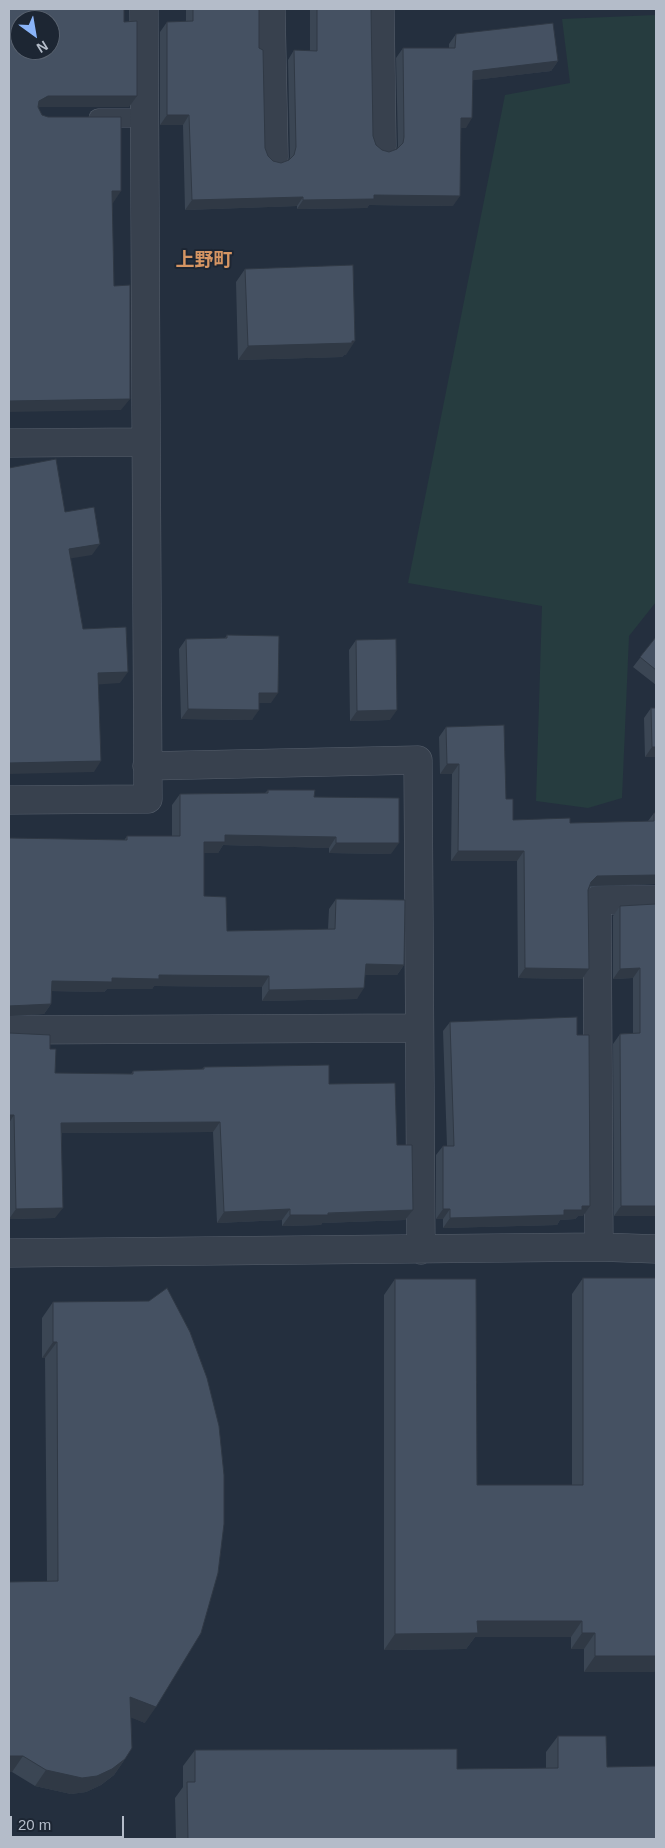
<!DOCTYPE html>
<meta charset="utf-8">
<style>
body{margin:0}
#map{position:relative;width:665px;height:1848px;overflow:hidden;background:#242f3e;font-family:Arial,sans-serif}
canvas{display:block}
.frame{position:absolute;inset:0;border:10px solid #b4bcc9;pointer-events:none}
.north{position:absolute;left:10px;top:10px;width:50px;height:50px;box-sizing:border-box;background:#1d2633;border:1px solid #59626f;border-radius:50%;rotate:148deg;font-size:14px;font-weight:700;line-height:20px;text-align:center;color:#b4bcc9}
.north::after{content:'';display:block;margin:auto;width:18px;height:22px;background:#8ab4f8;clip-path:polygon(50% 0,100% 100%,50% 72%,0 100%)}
.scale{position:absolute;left:10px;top:1816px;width:114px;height:22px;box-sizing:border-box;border:2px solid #b4bcc9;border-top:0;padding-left:6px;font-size:15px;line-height:18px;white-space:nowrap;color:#b4bcc9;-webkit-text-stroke:4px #1d2633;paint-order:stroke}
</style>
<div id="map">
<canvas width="665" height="1848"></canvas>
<div class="frame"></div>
<div class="north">N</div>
<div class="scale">20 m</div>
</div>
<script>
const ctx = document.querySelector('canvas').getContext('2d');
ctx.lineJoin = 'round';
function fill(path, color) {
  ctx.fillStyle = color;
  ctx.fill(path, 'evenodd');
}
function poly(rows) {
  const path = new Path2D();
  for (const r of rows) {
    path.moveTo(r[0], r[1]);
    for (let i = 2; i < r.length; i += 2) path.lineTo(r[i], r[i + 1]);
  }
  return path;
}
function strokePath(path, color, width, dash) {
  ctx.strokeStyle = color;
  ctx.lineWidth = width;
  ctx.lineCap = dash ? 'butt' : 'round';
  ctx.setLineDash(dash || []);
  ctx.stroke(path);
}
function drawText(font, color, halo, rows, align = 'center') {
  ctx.font = font + ' Arial,"Noto Sans JP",sans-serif';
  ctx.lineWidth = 4;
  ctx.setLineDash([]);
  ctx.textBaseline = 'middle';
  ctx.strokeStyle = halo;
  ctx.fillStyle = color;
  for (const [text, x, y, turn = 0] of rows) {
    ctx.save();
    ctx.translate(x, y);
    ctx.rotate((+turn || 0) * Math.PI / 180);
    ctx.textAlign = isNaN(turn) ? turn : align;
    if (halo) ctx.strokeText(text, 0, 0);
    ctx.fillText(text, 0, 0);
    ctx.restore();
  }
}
fill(poly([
 [656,15,656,602,629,636,622,798,588,808,536,801,542,606,408,583,505,95,570,83,562,19]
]), '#263c3f');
const service = poly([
 [98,118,144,118]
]);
const minor = poly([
 [271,9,274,157],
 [380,9,382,146],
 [9,443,144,442],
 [147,766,418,760,421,1250],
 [9,800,148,799,144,9],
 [9,1030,419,1028],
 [599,1247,597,900,656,900],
 [9,1253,599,1247,656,1249]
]);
strokePath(service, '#565f6c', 19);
strokePath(minor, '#565f6c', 29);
strokePath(service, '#38414e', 18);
strokePath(minor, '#38414e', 28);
fill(poly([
 [186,9,259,9,259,48,265,148,268,156,273,161,281,163,289,161,290,157,288,60,294,50,310,51,310,10,311,9,371,9,373,136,376,145,382,150,389,152,397,150,398,146,396,58,403,48,449,48,449,44,456,34,558,61,551,71,473,80,466,128,461,128,453,206,369,205,367,208,297,209,297,206,185,210,183,125,160,125,160,32,167,22,186,22],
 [245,269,346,355,344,355,342,357,238,360,236,282],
 [227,635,271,703,259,703,252,720,181,719,179,649,186,639,225,638],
 [656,637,656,685,633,667],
 [356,640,390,720,350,721,349,650],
 [651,708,656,708,656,757,645,757,644,718],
 [446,727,506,799,513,820,570,823,648,821,654,813,656,813,656,884,589,887,588,890,589,969,582,979,518,978,517,861,451,861,452,774,440,774,439,737],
 [268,790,314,797,391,854,329,853,329,848,223,845,218,853,204,853,204,896,227,931,328,929,329,909,336,899,404,965,397,975,365,975,357,999,262,1001,262,987,154,986,152,989,107,989,104,992,52,991,51,1004,44,1014,9,1016,127,836,172,836,172,805,180,794,265,793],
 [656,904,656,1216,614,1216,613,1044,620,1034,633,1033,633,978,613,979,613,916,620,906],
 [450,1022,583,1216,578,1216,575,1219,560,1220,557,1225,443,1228,443,1219,436,1219,436,1155,443,1146,447,1146,443,1031],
 [9,1033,50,1049,55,1073,131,1074,133,1071,202,1069,204,1067,329,1084,397,1145,413,1210,405,1220,322,1223,321,1225,282,1226,282,1220,217,1223,213,1132,62,1133,55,1218,9,1219],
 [583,1278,656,1278,656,1669,654,1672,584,1672,584,1649,571,1649,571,1637,475,1637,466,1649,384,1650,384,1295,395,1279,477,1485,572,1485,572,1294],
 [53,1302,145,1723,131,1717,125,1759,114,1775,101,1785,86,1792,71,1794,35,1786,12,1772,9,1772,9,1582,47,1582,45,1358,42,1358,42,1318],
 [558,1736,607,1767,656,1839,176,1839,175,1798,183,1787,183,1766,195,1750,457,1769,546,1768,546,1752]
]), '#3b4654');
fill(poly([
 [558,61,551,71,466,81,473,71],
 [48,96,137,96,129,107,40,107,31,112,39,101],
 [167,115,189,115,183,125,160,125],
 [461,118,472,118,466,128,455,128],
 [112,191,121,191,113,203,104,203],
 [374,195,460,196,453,206,369,205,367,208,297,209,303,200],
 [303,197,297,206,185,210,192,200],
 [355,341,346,355,344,355,342,357,238,360,248,346],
 [130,399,121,410,9,412,9,401],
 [100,544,92,555,61,560,69,549],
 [128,672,120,683,91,685,98,673],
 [259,693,278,693,271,703,252,703],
 [188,709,259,710,252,720,181,719],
 [397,710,390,720,350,721,357,711],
 [652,747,656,747,656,757,645,757],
 [101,761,94,772,9,774,9,763],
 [447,764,459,764,452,774,440,774],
 [225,835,336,837,329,848,223,845,218,853,197,853,204,842],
 [336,843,399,843,391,854,329,853],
 [458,851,524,851,517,861,451,861],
 [656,875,656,884,590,886,591,882,597,876],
 [366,964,404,965,397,975,358,975],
 [525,968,589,969,582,979,518,978],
 [640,968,633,978,613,979,620,969],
 [159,975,269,976,262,987,154,986,152,989,107,989,104,992,44,991,52,981],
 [364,988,357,999,262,1001,269,990],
 [51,1004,44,1014,9,1016,9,1006],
 [9,1115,14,1115,9,1123],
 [220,1122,213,1132,54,1133,61,1123],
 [582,1206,590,1206,583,1216,578,1216,575,1219,560,1220,557,1225,443,1228,450,1218],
 [621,1206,656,1206,656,1216,614,1216],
 [63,1208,55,1218,9,1219,16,1209],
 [290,1209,282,1220,217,1223,224,1212],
 [443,1209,450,1209,443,1219,436,1219],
 [413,1210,405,1220,322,1223,321,1225,282,1226,290,1215],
 [53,1342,57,1342,45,1358,42,1358],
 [477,1621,582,1621,571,1637,475,1637,466,1649,384,1650,395,1634],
 [582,1633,595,1633,584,1649,571,1649],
 [595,1656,656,1656,656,1669,654,1672,584,1672],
 [130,1697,156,1707,145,1723,119,1713],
 [9,1756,23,1756,12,1772,9,1772],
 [125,1759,114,1775,101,1785,86,1792,71,1794,35,1786,46,1770]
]), '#303945');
const building = poly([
 [9,9,124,9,124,22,137,21,137,96,48,96,39,101,38,107,42,115,48,117,121,117,121,191,112,191,114,286,130,285,130,399,9,401,9,9],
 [20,20,50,20,50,50,20,50,20,20],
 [193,9,259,9,259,48,263,50,265,148,268,156,273,161,281,163,289,160,294,155,296,147,294,50,317,51,317,9,371,9,373,136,376,145,382,150,389,152,397,149,403,143,404,137,403,48,455,48,456,34,553,23,558,61,473,71,472,118,461,118,460,196,374,195,374,199,303,200,303,197,192,200,189,115,167,115,167,22,193,21,193,9],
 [353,265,355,341,352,341,352,343,248,346,245,269,353,265],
 [56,459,65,512,94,507,100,544,69,549,83,629,126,627,128,672,98,673,101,761,9,763,9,468,56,459],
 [227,635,279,636,278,693,259,693,259,710,188,709,186,639,227,638,227,635],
 [656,637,656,670,640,657,656,637],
 [396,639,397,710,357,711,356,640,396,639],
 [651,708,656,708,656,747,652,747,651,708],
 [504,725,506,799,513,799,513,820,570,818,570,823,654,821,654,813,656,813,656,875,597,876,591,882,588,890,589,969,525,968,524,851,458,851,459,764,447,764,446,727,504,725],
 [268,790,315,790,314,797,399,798,399,843,336,843,336,837,225,835,225,842,204,842,204,896,226,897,227,931,335,929,336,899,405,900,404,965,366,964,364,988,269,990,269,976,159,975,159,979,112,978,112,982,52,981,51,1004,9,1006,9,838,127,840,127,836,180,836,180,794,268,793,268,790],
 [656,904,656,1206,621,1206,620,1034,640,1033,640,968,620,969,620,906,656,904],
 [577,1017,577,1035,589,1035,590,1206,582,1206,582,1210,564,1210,564,1215,450,1218,450,1209,443,1209,443,1146,454,1146,450,1022,577,1017],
 [9,1033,50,1035,50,1049,56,1049,55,1073,133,1074,133,1071,204,1069,204,1067,329,1065,329,1084,395,1083,397,1145,412,1145,413,1210,328,1213,328,1215,290,1215,290,1209,224,1212,220,1122,61,1123,63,1208,16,1209,14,1115,9,1115,9,1033],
 [583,1278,656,1278,656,1656,595,1656,595,1633,582,1633,582,1621,477,1621,478,1633,395,1634,395,1279,476,1279,477,1485,583,1485,583,1278],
 [167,1288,190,1332,207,1378,219,1426,224,1475,224,1524,218,1573,201,1633,156,1707,130,1697,132,1748,125,1759,112,1769,97,1776,82,1778,46,1770,23,1756,9,1756,9,1582,58,1581,57,1342,53,1342,53,1302,149,1301,167,1288],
 [558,1736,606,1736,607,1767,656,1766,656,1839,188,1839,187,1782,195,1782,195,1750,457,1749,457,1769,558,1768,558,1736]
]);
fill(building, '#455162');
strokePath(building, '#303945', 1);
drawText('bold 19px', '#d59563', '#1d2633', [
 ["上野町",204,261]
]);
</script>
